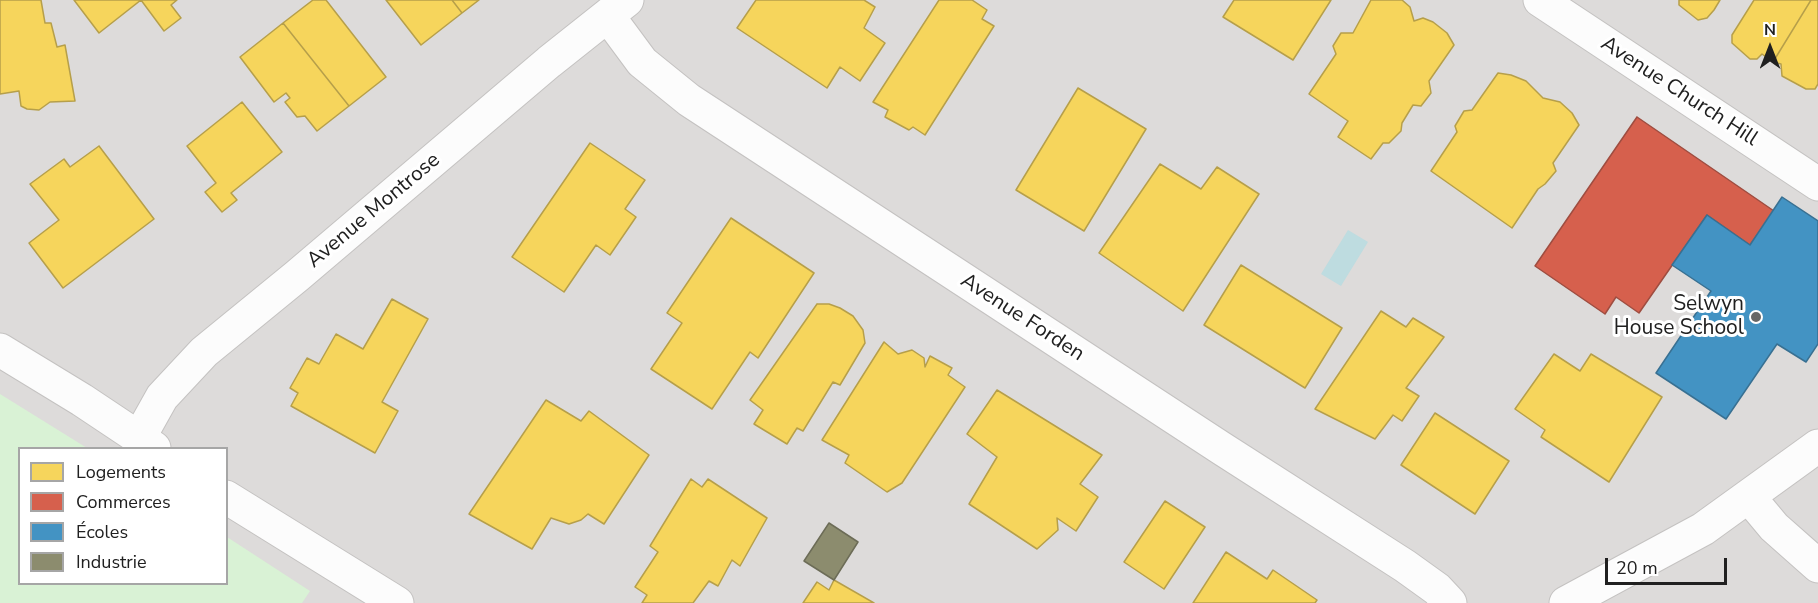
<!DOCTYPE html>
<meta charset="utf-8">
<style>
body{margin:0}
#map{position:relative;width:1818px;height:603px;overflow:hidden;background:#eeebe8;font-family:"Nunito Sans",sans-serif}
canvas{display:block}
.legend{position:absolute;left:18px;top:447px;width:210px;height:138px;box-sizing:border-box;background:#fff;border:2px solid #a6a6a6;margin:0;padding:8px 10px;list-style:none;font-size:18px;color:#202020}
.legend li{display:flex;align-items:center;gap:12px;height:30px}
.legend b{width:30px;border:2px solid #a6a6a6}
.north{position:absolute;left:1740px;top:18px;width:60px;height:60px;-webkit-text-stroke:4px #fff;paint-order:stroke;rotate:0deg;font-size:16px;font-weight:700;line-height:24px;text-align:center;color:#202020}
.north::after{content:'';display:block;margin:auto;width:21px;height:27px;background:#202020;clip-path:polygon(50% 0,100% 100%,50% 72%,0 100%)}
.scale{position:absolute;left:1605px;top:558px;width:122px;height:27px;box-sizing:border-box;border:3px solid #202020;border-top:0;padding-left:8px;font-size:18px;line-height:21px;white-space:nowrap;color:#202020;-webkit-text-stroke:4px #fff;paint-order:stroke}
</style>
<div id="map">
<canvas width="1818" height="603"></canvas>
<ul class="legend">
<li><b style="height:16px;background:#f6d55c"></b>Logements</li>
<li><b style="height:16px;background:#d6604d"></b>Commerces</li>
<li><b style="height:16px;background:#4393c3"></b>Écoles</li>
<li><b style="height:16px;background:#8c8c6e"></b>Industrie</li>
</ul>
<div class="north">N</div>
<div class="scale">20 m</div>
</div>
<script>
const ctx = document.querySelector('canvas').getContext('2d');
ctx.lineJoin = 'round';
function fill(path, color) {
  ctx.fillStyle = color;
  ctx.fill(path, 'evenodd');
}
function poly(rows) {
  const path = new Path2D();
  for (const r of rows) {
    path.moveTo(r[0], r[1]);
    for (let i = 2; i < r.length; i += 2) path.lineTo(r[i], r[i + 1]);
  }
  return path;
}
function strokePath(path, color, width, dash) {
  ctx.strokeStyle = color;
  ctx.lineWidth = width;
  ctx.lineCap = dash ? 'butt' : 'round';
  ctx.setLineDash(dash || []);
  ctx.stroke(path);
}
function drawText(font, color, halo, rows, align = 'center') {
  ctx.font = font + ' "Nunito Sans",sans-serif';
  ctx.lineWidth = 6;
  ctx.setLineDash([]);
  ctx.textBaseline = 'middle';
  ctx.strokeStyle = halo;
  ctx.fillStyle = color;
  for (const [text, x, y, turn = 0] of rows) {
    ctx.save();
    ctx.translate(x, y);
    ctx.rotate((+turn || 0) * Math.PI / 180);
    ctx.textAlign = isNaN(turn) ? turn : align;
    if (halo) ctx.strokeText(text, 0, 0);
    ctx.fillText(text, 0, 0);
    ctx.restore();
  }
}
fill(poly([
 [0,0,1818,0,1818,603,0,603],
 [20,448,226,448,226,584,20,584]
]), '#dddbda');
fill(poly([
 [0,394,87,448,20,448,20,584,226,584,227,537,310,591,302,603,0,603]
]), '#d9f2d5');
fill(poly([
 [1348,230,1368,242,1341,286,1321,274]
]), '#bedce0');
const homes = poly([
 [0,0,41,0,45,23,51,23,57,47,65,45,75,101,50,102,39,110,27,109,21,106,19,91,0,94,0,0],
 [74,0,177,0,171,5,181,18,164,31,141,0,99,33,74,0],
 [313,0,326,0,386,77,349,106,283,23,313,0],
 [386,0,452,0,462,13,421,45,386,0],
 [452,0,479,0,462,13,452,0],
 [756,0,864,0,875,7,864,28,885,43,860,81,840,67,827,88,737,28,756,0],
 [939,0,972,0,987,10,982,19,994,26,925,135,913,127,909,130,885,117,888,110,873,102,939,0],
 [1234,0,1331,0,1293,60,1223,17,1234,0],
 [1371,0,1402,0,1410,7,1414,21,1423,18,1433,22,1447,33,1454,45,1429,81,1431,93,1421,106,1413,105,1402,123,1401,131,1389,143,1383,143,1371,159,1338,137,1348,121,1309,94,1336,54,1333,46,1341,33,1353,33,1371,0],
 [1679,0,1720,0,1714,10,1707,18,1698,20,1679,5,1679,0],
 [1754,0,1811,0,1773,62,1762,54,1757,59,1750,59,1732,43,1732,35,1754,0],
 [1811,0,1818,0,1818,84,1815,89,1806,89,1782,76,1781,64,1773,62,1811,0],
 [283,23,349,106,317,131,305,116,297,117,285,102,290,98,286,93,274,102,240,57,283,23],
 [1498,73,1511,75,1526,81,1543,98,1560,102,1572,113,1579,125,1553,163,1556,171,1545,184,1538,189,1512,228,1431,171,1457,132,1455,126,1464,111,1472,110,1498,73],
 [1078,88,1146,129,1084,231,1016,190,1078,88],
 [242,102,282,152,231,193,237,200,222,212,205,192,216,183,187,146,242,102],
 [590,143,645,180,625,209,636,217,610,255,596,245,564,292,512,257,590,143],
 [99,146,154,219,63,288,29,243,59,220,30,184,64,159,70,167,99,146],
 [1160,164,1201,189,1217,167,1259,194,1183,311,1099,253,1160,164],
 [731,218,814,273,758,358,750,352,712,409,651,369,682,323,667,313,731,218],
 [1241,265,1342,328,1305,388,1204,325,1241,265],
 [392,299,428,319,382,402,398,411,375,453,291,406,298,393,290,388,307,358,319,364,336,334,363,349,392,299],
 [817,304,829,304,840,308,853,316,863,330,865,343,840,385,833,382,803,431,797,428,787,444,754,424,763,410,750,400,817,304],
 [1381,311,1406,327,1413,318,1444,337,1406,388,1419,396,1402,421,1393,415,1375,439,1315,409,1381,311],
 [884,342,898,354,912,350,924,358,925,367,930,356,952,368,948,375,965,387,902,483,887,492,845,463,849,455,822,440,884,342],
 [1554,354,1580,371,1591,354,1662,397,1609,482,1541,437,1545,430,1515,409,1554,354],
 [997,390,1102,455,1080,484,1098,497,1076,531,1057,518,1058,530,1037,549,969,504,997,457,967,434,997,390],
 [546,400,581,421,589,411,649,455,604,524,588,514,581,520,569,524,551,518,532,549,469,514,546,400],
 [1435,413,1509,461,1475,514,1401,465,1435,413],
 [691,479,702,487,708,479,767,518,740,566,732,560,718,586,709,581,693,603,642,603,647,595,635,587,658,552,650,546,691,479],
 [1165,501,1205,527,1164,589,1124,562,1165,501],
 [1226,552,1267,579,1273,570,1317,600,1315,603,1193,603,1226,552],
 [834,580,874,603,803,603,817,582,829,590,834,580]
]);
fill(homes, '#f6d55c');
strokePath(homes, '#b69f4a', 1.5);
const shops = poly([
 [1637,117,1774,211,1750,245,1707,215,1639,313,1616,297,1605,314,1535,266,1637,117]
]);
fill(shops, '#d6604d');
strokePath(shops, '#9f4d40', 1.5);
const schools = poly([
 [1782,197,1818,221,1818,344,1806,362,1777,344,1726,419,1656,373,1711,291,1672,265,1707,215,1750,245,1782,197]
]);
fill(schools, '#4393c3');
strokePath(schools, '#387092', 1.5);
const industry = poly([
 [829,523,858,542,834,580,804,561,829,523]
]);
fill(industry, '#8c8c6e');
strokePath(industry, '#6c6c57', 1.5);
const minor = poly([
 [1540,0,1818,184],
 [608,16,642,62,689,100,1221,448,1405,566,1437,589,1450,603],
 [0,350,82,400,154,448],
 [139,438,162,397,204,352,297,276,549,62,627,0],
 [226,497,397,603],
 [1749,497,1774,527,1818,566],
 [1566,603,1703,529,1818,446]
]);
strokePath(minor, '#c4c2c1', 35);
strokePath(minor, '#fcfcfc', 33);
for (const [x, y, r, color] of [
 [1756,317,6,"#686766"]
]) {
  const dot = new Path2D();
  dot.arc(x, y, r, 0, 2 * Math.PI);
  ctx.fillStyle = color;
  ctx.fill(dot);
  strokePath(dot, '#fff', 2);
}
drawText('21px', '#202020', '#fff', [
 ["Avenue Church Hill",1679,92,33],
 ["Avenue Montrose",374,211,-40],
 ["Avenue Forden",1022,318,33]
]);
drawText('21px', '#202020', '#fff', [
 ["Selwyn",1744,305],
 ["House School",1744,329]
], 'right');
</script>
